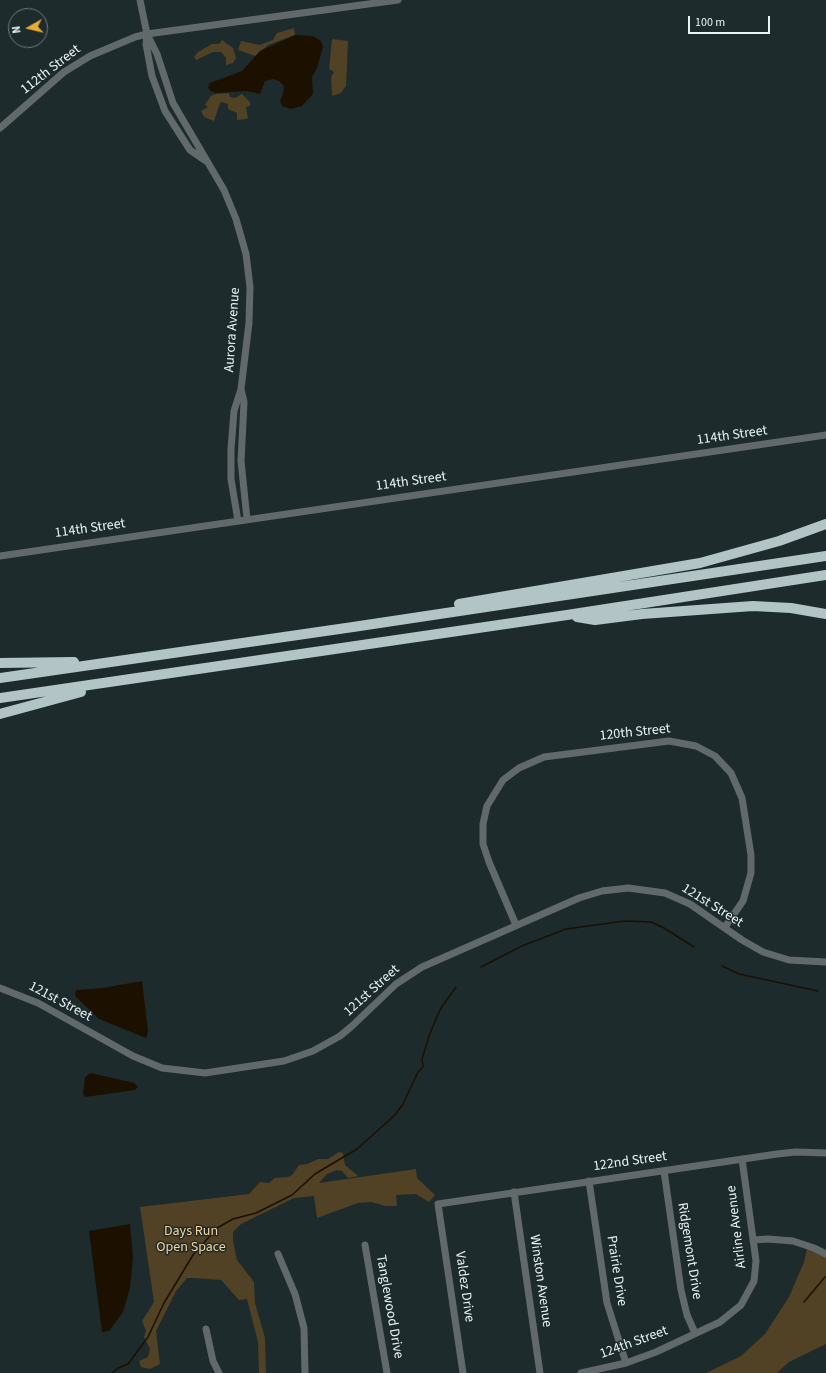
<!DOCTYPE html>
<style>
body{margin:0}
#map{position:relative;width:826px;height:1373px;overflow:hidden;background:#1d2b2d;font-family:"Source Sans 3",sans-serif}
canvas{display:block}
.north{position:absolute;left:8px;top:8px;width:40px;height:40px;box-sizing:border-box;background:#1d2b2d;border:1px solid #6f7b7d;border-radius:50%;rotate:262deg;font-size:11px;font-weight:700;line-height:16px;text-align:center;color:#e9f2f4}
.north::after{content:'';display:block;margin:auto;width:14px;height:18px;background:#e7ac37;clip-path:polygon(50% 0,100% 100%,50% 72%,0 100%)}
.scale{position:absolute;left:688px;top:16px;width:82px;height:18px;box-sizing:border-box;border:2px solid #e9f2f4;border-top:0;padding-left:5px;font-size:12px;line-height:14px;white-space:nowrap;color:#e9f2f4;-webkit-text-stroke:3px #1d2b2d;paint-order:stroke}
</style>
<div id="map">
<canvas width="826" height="1373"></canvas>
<div class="north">N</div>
<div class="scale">100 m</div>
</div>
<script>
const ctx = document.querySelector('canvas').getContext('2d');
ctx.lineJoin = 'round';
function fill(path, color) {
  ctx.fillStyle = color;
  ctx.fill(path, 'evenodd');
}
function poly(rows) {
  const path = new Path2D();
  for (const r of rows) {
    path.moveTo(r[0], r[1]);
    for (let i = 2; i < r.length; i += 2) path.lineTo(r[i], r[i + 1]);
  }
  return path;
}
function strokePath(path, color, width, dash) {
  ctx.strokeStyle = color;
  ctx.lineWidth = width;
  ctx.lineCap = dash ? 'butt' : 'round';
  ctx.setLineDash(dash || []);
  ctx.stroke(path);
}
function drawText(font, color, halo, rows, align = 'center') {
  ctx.font = font + ' "Source Sans 3",sans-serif';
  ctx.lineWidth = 3;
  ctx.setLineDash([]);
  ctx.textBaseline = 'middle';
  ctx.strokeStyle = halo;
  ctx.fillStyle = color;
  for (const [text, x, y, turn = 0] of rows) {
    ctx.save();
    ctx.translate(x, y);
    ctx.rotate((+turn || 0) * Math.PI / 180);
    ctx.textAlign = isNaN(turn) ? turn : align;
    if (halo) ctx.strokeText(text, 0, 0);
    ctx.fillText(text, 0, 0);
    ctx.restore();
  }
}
fill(poly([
 [294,28,295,35,268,45,255,56,238,50,241,41,260,45,273,40,277,33],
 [332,39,348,41,346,86,341,93,332,96,331,77,334,72,329,69],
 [222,40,233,48,236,58,233,63,226,65,226,58,221,52,213,52,196,60,194,57,198,52,212,44,219,44],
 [229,93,230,97,235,98,242,94,250,102,250,106,246,107,248,118,246,119,237,120,237,113,228,109,228,104,222,102,220,103,214,121,204,117,201,111,208,107,205,105,206,103,211,96,215,94],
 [339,1152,343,1153,345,1165,358,1176,348,1178,342,1171,337,1170,327,1174,319,1183,416,1169,417,1178,435,1195,429,1202,416,1194,396,1195,397,1206,385,1206,371,1202,358,1203,317,1218,314,1196,294,1198,241,1224,233,1232,233,1241,237,1260,254,1282,255,1303,265,1338,266,1373,259,1373,258,1342,247,1299,239,1300,221,1280,194,1278,187,1278,176,1291,156,1331,160,1364,150,1369,141,1367,139,1361,148,1357,150,1349,144,1337,146,1331,142,1321,154,1302,140,1207,249,1194,260,1182,269,1183,275,1178,288,1177,292,1175,299,1165,307,1164,318,1159,328,1159],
 [808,1245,826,1254,826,1344,789,1362,777,1373,706,1373,741,1356,765,1334,789,1297,804,1262]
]), '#514125');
fill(poly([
 [295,35,313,36,321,41,323,47,317,68,312,77,313,94,302,106,291,109,282,106,280,101,283,94,284,86,279,81,273,79,265,81,260,94,247,91,216,93,211,91,208,88,210,83,242,71,260,51],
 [142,981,148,1031,146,1038,99,1019,76,997,75,994,76,990,103,988],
 [91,1073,134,1083,138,1087,135,1090,85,1097,83,1094,85,1077],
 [130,1224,133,1258,130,1288,123,1312,109,1331,102,1332,89,1231]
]), '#1c1000');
strokePath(poly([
 [722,966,739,974,818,991],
 [481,967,522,946,566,929,625,921,651,922,664,928,694,947],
 [804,1302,825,1277],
 [112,1373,118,1368,128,1364,148,1337,164,1303,193,1255,217,1228,233,1219,256,1213,292,1195,315,1174,357,1149,395,1115,403,1104,418,1072,423,1067,422,1059,430,1033,441,1008,456,987]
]), '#1c1000', 1.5);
strokePath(poly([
 [140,0,147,34,157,54,173,103,224,190,236,219,246,254,250,287,249,323,241,389,234,411,231,449,231,479,238,521],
 [147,34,146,44,152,76,165,111,190,150,206,161],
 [0,128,64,72,90,56,135,37,147,34,398,0],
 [241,389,244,402,241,461,247,519],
 [0,556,826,435],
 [516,925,489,862,483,844,483,824,487,806,503,780,519,768,544,757,669,741,696,746,715,756,731,773,742,798,751,855,751,873,743,901,725,927],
 [0,988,38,1003,133,1056,162,1068,205,1073,284,1061,313,1051,340,1036,352,1026,396,984,422,967,579,898,602,891,628,888,665,893,690,904,742,940,763,952,789,960,826,962],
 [664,1171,681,1290,687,1315,695,1333],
 [589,1181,607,1303,626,1363],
 [514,1192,540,1373],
 [753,1240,768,1239,793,1241,814,1248,826,1254],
 [365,1245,387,1373],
 [278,1254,295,1294,304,1328,305,1373],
 [206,1329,213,1361,219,1373],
 [463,1373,438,1204,777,1154,796,1152,826,1153],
 [581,1373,626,1363,656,1352,720,1322,741,1305,754,1281,756,1261,742,1159]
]), '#62696a', 7);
strokePath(poly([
 [459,604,700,563,779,541,826,524],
 [577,617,595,620,642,614,753,606,791,608,826,614],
 [0,663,74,662],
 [0,678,353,627,826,556],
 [0,698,567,615,826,575],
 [0,714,81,692]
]), '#b2c4c6', 10);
drawText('14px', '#e9f2f4', '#1d2b2d', [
 ["112th Street",51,70,-38],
 ["Aurora Avenue",233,330,-86],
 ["114th Street",732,436,-8],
 ["114th Street",411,482,-8],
 ["114th Street",90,529,-8],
 ["120th Street",635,733,-6],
 ["121st Street",712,906,32],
 ["121st Street",372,991,-42],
 ["121st Street",60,1002,28],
 ["122nd Street",630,1162,-8],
 ["Airline Avenue",737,1227,-97],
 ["Ridgemont Drive",689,1251,81],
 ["Prairie Drive",616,1271,81],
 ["Winston Avenue",540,1281,82],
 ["Valdez Drive",464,1287,82],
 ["Tanglewood Drive",389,1307,80],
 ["124th Street",634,1343,-20]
]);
drawText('14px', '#f6d39a', '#1d2b2d', [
 ["Days Run",191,1232],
 ["Open Space",191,1248]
]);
</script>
